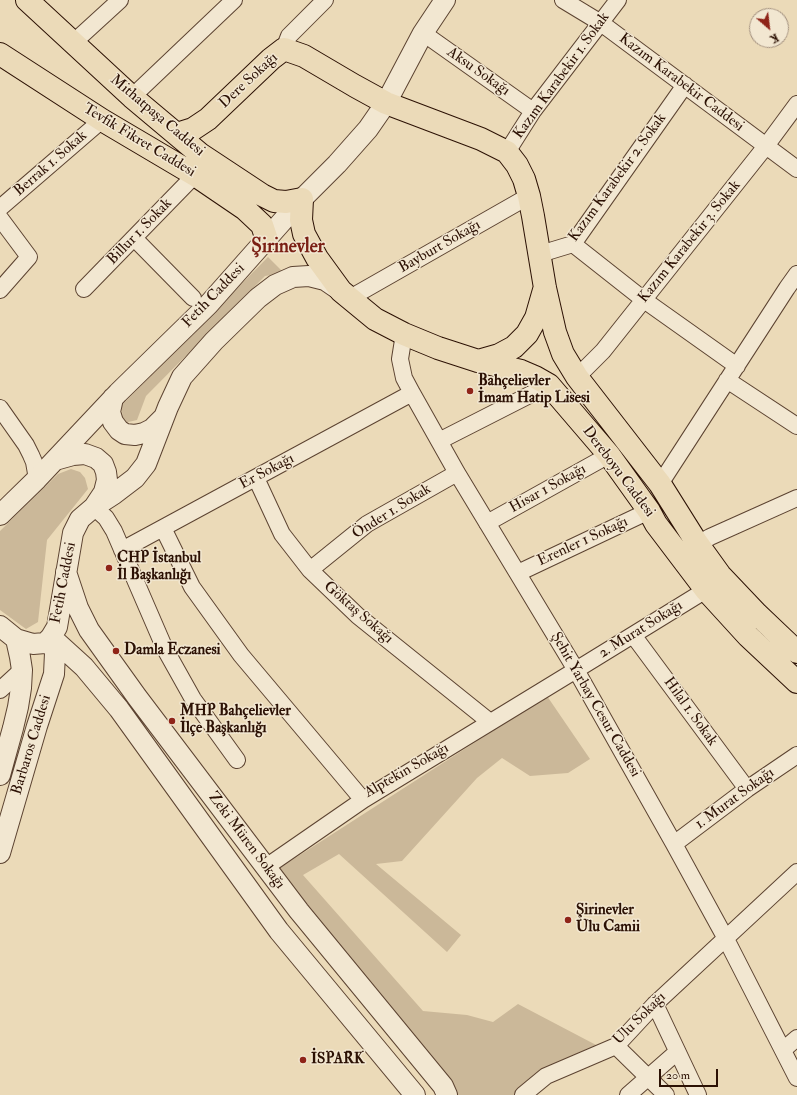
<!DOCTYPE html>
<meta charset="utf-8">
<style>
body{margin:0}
#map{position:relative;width:797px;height:1095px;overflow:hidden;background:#ebdab8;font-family:"IM FELL Double Pica",serif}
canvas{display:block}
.north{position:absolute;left:749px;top:8px;width:40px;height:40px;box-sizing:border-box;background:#f2e7d1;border:1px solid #a3917f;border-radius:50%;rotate:152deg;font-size:11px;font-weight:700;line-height:16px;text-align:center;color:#2c1104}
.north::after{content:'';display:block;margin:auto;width:14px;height:18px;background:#8f2418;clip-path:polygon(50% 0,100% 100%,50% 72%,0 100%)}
.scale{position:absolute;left:659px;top:1069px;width:59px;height:18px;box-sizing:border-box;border:2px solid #2c1104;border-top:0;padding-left:5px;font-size:12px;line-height:14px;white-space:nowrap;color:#2c1104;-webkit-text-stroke:3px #f2e7d1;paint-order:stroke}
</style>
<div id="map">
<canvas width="797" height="1095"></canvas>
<div class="north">K</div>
<div class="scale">20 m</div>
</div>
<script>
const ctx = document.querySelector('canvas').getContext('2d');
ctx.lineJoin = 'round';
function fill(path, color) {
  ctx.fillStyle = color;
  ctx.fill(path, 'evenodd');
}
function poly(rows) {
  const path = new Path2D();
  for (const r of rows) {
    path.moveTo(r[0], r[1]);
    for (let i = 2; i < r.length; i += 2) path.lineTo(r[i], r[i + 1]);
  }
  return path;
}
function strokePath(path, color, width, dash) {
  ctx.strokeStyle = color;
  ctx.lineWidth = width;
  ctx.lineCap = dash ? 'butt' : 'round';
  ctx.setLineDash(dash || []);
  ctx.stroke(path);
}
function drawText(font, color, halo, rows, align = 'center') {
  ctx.font = font + ' "IM FELL Double Pica",serif';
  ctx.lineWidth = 3;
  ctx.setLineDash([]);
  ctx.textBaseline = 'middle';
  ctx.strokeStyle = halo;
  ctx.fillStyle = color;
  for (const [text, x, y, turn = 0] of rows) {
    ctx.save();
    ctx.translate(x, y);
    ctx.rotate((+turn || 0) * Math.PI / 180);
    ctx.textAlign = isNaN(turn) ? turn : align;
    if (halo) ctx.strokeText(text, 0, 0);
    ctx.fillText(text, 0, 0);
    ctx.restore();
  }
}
fill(poly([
 [268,257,284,273,265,276,146,396,137,420,124,423,121,406],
 [71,469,80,472,85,478,88,489,47,540,38,622,26,629,0,610,0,531,58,474],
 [547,696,590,759,568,773,530,776,502,758,477,778,402,861,376,864,461,935,447,952,339,854,303,875,423,1011,467,1015,493,1022,518,1004,598,1046,514,1095,447,1095,275,871]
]), '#cbb899');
const minor = poly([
 [563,0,601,23,797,169],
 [423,33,533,111],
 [73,43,120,0],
 [284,49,289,36,325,0],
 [132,97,234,0],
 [507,152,533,111,618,0],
 [0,208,102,120],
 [0,218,29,257,0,290],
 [134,238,193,298],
 [573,244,644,300,737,366],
 [540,254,573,244,685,85],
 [84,289,195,175],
 [350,298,529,196],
 [404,334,400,359,404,378,412,393,457,473,576,670,674,844,726,939,797,1078],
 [577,377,603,351,766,146,797,104],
 [727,380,797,426],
 [0,408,26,445,31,455,34,462,37,479],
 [439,441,549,385],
 [256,478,282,534,310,570,358,616,490,722],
 [660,484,787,288,797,274],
 [94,507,106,518,114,531,165,649,193,699,237,760],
 [487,523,609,455],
 [163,528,192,587,241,655,363,800,576,670,706,590],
 [689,549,710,537,797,498],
 [122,550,412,393],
 [310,570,367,524,457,473],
 [518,573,649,511],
 [633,635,747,789],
 [0,690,22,670],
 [674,844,747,789,797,755],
 [266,867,363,800],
 [655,1004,698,1095],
 [616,1046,666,1095],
 [783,1050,797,1038],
 [523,1095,546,1076,616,1046,655,1004,797,872],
 [628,1095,677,1052]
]);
const tertiary = poly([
 [113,398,110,412,113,422,119,430,125,434,135,435,144,433,152,429,164,417],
 [55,460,73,455,85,454,96,458,103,464,106,472,107,480,104,492,94,507],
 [0,515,37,479,118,393,208,305,302,199,337,164,368,129,386,103,423,33,445,0],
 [66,572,78,608,89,630,137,697,299,911,443,1086,447,1095],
 [0,626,16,639,33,644,45,643,51,637,57,627,73,533,80,519,94,507,114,494,135,478,146,464,168,407,182,377,214,341,258,298,275,285,293,277,309,276,325,280,341,291],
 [51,637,84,667,119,709,279,931,415,1095],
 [0,775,13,728,18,707,21,688,22,670,20,657,16,639],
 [0,853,37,726,54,674,55,653,51,637]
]);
const primary = poly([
 [27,0,132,97,200,154,262,195,274,201,286,202,302,199,301,220,304,234,317,258,341,291,375,319,404,334,438,348,478,361,521,371,535,377,549,385,609,455,649,511,656,524,706,590,748,636,797,682],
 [0,54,102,120,195,175,245,209,262,225,267,240],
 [177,134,193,129,208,119,271,59,284,49,304,56,355,86,386,103,481,139,507,152,517,165,524,179,529,196,533,216,545,288,555,332,563,354,577,377,660,484,697,543,720,575,757,614,797,652],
 [478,361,499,355,514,347,527,334,536,318,544,290]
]);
strokePath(minor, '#5c4331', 18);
strokePath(tertiary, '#5c4331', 22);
strokePath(primary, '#2c1104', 24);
strokePath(minor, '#f2e7d1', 16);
strokePath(tertiary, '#f2e7d1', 20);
strokePath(primary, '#ebdab8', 22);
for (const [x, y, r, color] of [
 [470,391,4,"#8f2418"],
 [109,568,4,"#8f2418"],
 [116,651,4,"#8f2418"],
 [172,721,4,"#8f2418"],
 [568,920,4,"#8f2418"],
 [303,1060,4,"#8f2418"]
]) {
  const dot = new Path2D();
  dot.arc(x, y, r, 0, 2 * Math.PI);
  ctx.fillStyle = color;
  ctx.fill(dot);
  strokePath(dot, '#f2e7d1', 1.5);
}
drawText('15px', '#2c1104', '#f2e7d1', [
 ["Aksu Sokağı",478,72,35],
 ["Kazım Karabekir 1. Sokak",562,76,-54],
 ["Dere Sokağı",249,81,-43],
 ["Kazım Karabekir Caddesi",681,83,37],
 ["Mithatpaşa Caddesi",157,116,40],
 ["Tevfik Fikret Caddesi",139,141,31],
 ["Berrak 1. Sokak",51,164,-41],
 ["Kazım Karabekir 2. Sokak",618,178,-54],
 ["Billur 1. Sokak",140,232,-46],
 ["Kazım Karabekir 3. Sokak",690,242,-51],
 ["Bayburt Sokağı",440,247,-30],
 ["Fetih Caddesi",214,296,-46],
 ["Er Sokağı",267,472,-28],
 ["Dereboyu Caddesi",618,472,53],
 ["Hisar 1 Sokağı",548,489,-29],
 ["Önder 1. Sokak",392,512,-32],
 ["Erenler 1 Sokağı",583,542,-25],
 ["Fetih Caddesi",64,583,-79],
 ["Göktaş Sokağı",358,613,41],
 ["2. Murat Sokağı",641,630,-32],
 ["Şehit Yarbay Cesur Caddesi",595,705,60],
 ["Hilal 1. Sokak",690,712,54],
 ["Barbaros Caddesi",32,745,-73],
 ["Alptekin Sokağı",407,771,-30],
 ["1. Murat Sokağı",735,799,-36],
 ["Zeki Müren Sokağı",246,841,53],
 ["Ulu Sokağı",640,1019,-45]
]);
drawText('bold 15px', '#2c1104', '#f2e7d1', [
 ["Bahçelievler",478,382],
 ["İmam Hatip Lisesi",478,399],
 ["CHP İstanbul",117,559],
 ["İl Başkanlığı",117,576],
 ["Damla Eczanesi",124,651],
 ["MHP Bahçelievler",180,712],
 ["İlçe Başkanlığı",180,729],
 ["Şirinevler",576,911],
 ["Ulu Camii",576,928],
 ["İSPARK",311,1060]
], 'left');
drawText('bold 19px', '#7a1f14', '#f2e7d1', [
 ["Şirinevler",288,248]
]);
</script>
